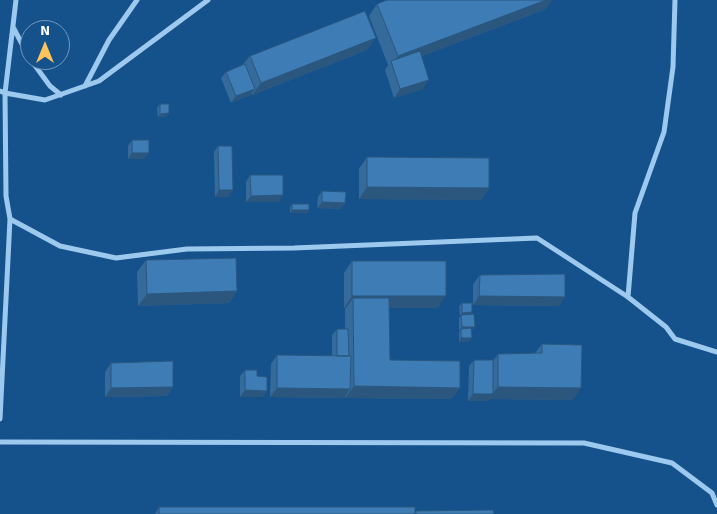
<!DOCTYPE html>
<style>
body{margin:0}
#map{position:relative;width:717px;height:514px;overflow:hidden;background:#15528b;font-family:Signika,sans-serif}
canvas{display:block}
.north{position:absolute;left:20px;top:20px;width:50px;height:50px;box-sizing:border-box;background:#15528b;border:1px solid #7397b9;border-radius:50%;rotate:0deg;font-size:14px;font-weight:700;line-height:20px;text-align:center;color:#fff}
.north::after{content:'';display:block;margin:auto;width:18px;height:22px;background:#ffc35c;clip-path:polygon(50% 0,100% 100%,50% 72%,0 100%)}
</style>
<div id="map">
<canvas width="717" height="514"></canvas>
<div class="north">N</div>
</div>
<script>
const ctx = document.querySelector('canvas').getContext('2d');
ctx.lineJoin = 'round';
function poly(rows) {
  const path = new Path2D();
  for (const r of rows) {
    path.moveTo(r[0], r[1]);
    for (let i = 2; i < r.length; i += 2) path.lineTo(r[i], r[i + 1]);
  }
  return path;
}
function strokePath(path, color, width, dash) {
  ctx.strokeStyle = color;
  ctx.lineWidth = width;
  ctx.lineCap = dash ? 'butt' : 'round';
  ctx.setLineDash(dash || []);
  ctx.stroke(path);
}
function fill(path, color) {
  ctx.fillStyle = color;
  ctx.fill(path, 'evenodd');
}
strokePath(poly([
 [13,27,30,59],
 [31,60,50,86,61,95],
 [85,86,109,40,137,0],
 [0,91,5,93,45,100,99,81,208,0],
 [10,219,60,246,116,258,187,249,294,248,537,238,628,297,666,327,675,339,717,352],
 [628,297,635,213,664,132,673,67,675,0],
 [0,419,10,219,6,196,5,93,16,0],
 [0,442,584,443,672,463,712,493,717,505]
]), '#9ec9ef', 5);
fill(poly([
 [377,4,546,9,422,56,423,89,394,98,385,70,388,65,369,16],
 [367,50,252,95,252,93,250,95,231,103,221,78,226,72,243,64,250,56],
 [160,104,167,116,158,117,157,108],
 [132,140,145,159,128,159,128,146],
 [218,146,229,197,215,197,214,152],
 [367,157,489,188,481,200,359,199,359,169],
 [250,175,279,202,246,202,246,182],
 [322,191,345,203,341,209,317,208,318,197],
 [292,204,309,210,307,213,290,213,290,207],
 [146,260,237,291,229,303,138,306,137,272],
 [352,261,438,308,389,308,390,360,452,399,345,398,345,396,344,398,270,397,271,364,277,355,332,356,332,335,337,329,345,329,345,309,346,308,344,308,344,273],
 [480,275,559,306,473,305,473,284],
 [462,303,471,315,475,327,471,330,469,341,459,342,459,332,460,330,459,330,459,318,461,316,460,316,459,306],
 [542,344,573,400,490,399,488,401,468,401,469,366,474,360,493,361,498,354,535,353],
 [111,363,173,387,167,396,105,397,105,372],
 [245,370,257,376,267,391,262,397,240,397,240,376],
 [159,507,415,512,416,511,494,514,155,514]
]), '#346b9b');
fill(poly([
 [546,0,552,0,546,9,393,67,392,64,398,56],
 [376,38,367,50,252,95,261,83],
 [429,80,423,89,394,98,400,89],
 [255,89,250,95,231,103,236,96],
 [169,113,167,116,158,117,160,114],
 [132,153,149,153,145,159,128,159],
 [367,187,489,188,481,200,359,199],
 [219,190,233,190,229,197,215,197],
 [283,195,279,202,246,202,251,196],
 [322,202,345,203,341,209,317,208],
 [292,210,309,210,307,213,290,213],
 [237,291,229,303,138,306,147,294],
 [352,296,446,296,438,308,353,308,353,298,346,308,344,308],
 [479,296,565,297,559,306,473,305],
 [472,312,470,316,460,316,462,313],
 [462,327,475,327,472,330,461,330,461,329,459,330],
 [461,338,472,338,469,341,459,342],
 [354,386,460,388,452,399,345,398],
 [173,387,167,396,105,397,111,388],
 [498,387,581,388,573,400,490,399,488,401,468,401,473,394,492,394],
 [277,388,350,389,344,398,270,397],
 [245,390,267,391,262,397,240,397]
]), '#2b577e');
const building = poly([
 [387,0,546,0,398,56,377,4,387,0],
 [365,11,376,38,261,83,250,56,365,11],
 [420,51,429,80,400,89,391,61,420,51],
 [245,64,255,89,236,96,226,72,245,64],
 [160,104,169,104,169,113,160,114,160,104],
 [132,140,149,140,149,153,132,153,132,140],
 [218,146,232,146,233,190,219,190,218,146],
 [367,157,489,158,489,188,367,187,367,157],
 [250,175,283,175,283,195,251,196,250,175],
 [322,191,346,192,345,203,322,202,322,191],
 [292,204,309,204,309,210,292,210,292,204],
 [236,258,237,291,147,294,146,260,236,258],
 [352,261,446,261,446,296,352,296,352,261],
 [565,274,565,297,479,296,480,275,565,274],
 [353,298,389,298,390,360,460,361,460,388,354,386,353,298],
 [462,303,472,303,472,312,462,313,462,303],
 [474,314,475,327,462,327,461,315,474,314],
 [471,328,472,338,461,338,461,329,471,328],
 [337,329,348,329,349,356,337,356,337,329],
 [542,344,582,345,581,388,498,387,498,354,542,353,542,344],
 [277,355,351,356,350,389,277,388,277,355],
 [474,360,493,360,493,394,473,394,474,360],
 [173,361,173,387,111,388,111,363,173,361],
 [245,370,257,370,257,376,267,377,267,391,245,390,245,370],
 [159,507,415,507,415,514,159,514,159,507],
 [493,510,494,514,416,514,416,511,493,510]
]);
fill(building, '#3d7cb4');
strokePath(building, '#2b577e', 1);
</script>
